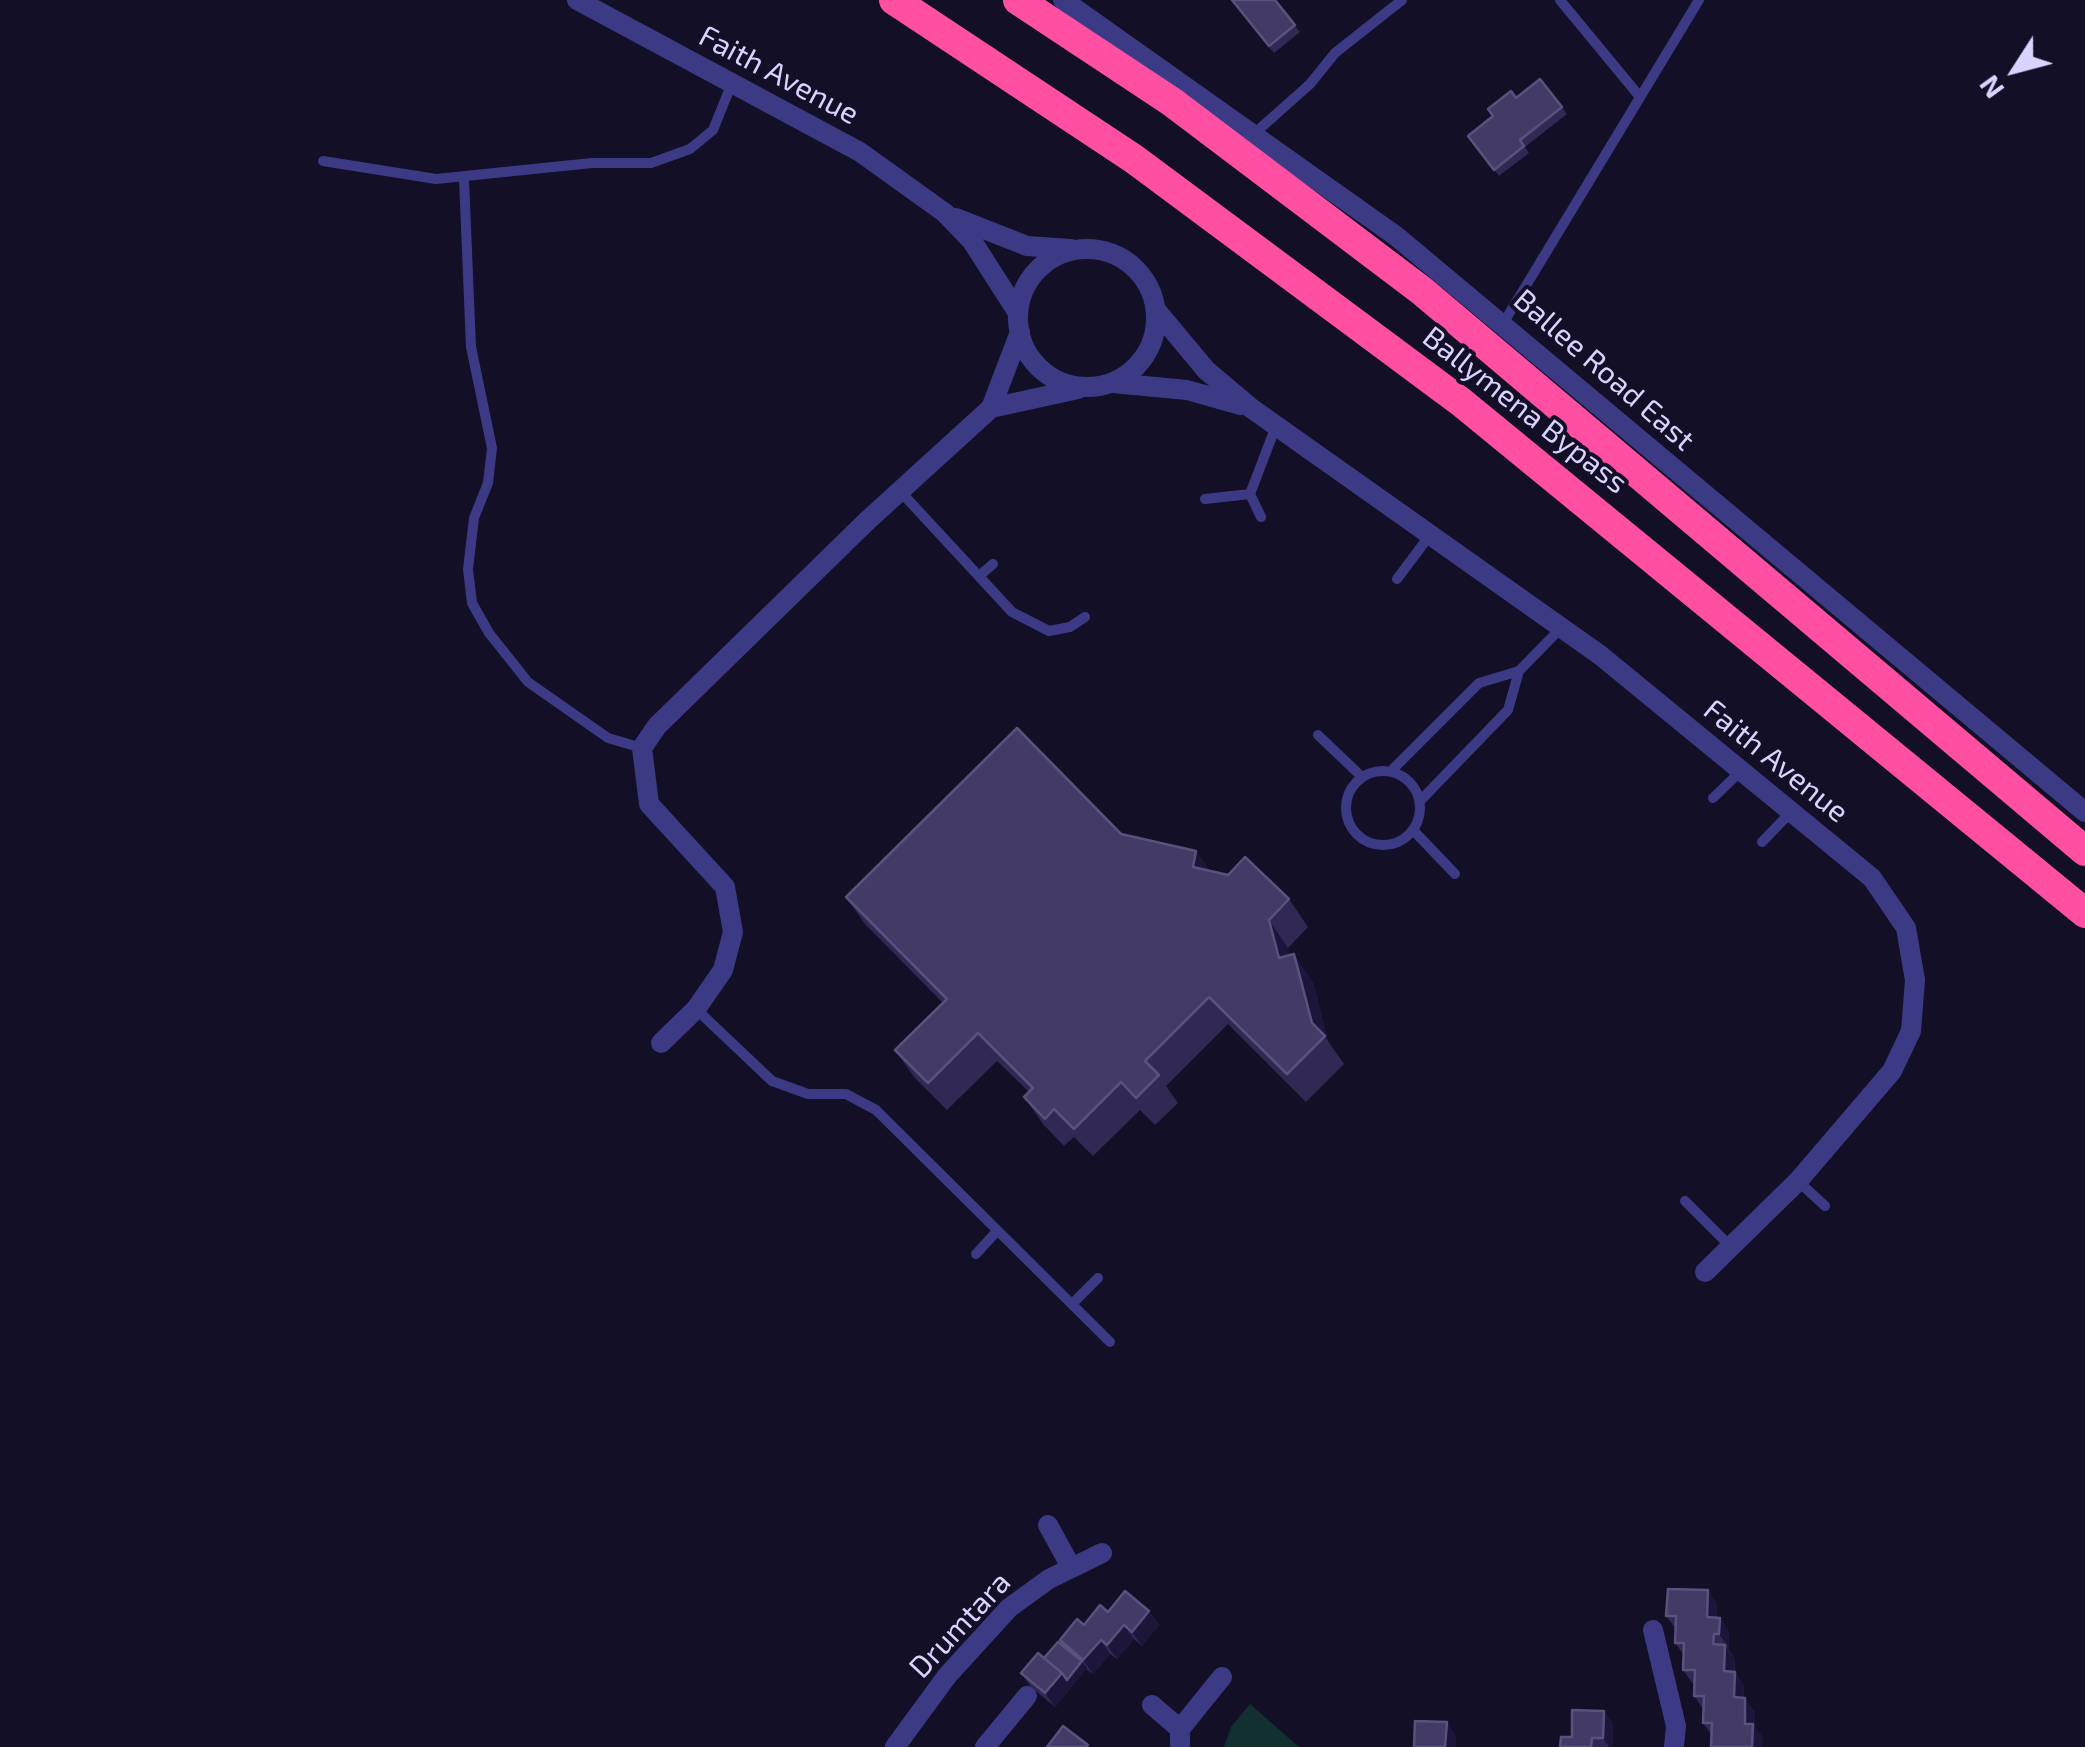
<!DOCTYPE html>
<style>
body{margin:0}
#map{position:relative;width:2085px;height:1747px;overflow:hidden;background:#130f26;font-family:"Exo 2",sans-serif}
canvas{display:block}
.north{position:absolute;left:1965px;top:20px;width:100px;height:100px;-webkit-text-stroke:8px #130f26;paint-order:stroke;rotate:234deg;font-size:28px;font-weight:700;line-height:40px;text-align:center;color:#d9d4ff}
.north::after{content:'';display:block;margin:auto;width:35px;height:45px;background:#d9d4ff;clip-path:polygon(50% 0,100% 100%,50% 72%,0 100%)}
</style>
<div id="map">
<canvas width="2085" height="1747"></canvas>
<div class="north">N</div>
</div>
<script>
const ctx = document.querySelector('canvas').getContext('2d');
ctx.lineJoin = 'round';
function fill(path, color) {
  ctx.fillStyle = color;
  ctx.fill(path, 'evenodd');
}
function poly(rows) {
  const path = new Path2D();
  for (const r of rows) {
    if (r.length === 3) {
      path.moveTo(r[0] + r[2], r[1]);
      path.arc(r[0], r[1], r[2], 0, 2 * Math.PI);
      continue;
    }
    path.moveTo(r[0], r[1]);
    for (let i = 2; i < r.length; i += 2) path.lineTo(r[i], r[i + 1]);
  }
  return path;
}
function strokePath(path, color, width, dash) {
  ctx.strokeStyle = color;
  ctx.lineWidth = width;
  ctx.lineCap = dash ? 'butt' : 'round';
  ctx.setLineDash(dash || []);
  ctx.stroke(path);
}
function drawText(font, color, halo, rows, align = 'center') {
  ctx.font = font + ' "Exo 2",sans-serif';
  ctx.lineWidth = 8;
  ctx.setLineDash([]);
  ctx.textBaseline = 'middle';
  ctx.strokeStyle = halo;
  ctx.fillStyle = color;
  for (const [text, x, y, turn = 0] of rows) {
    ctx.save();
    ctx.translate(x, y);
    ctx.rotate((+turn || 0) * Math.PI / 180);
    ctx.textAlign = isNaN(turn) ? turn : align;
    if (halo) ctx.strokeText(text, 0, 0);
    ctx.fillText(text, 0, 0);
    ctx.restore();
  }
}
fill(poly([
 [1250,1704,1299,1747,1224,1747,1231,1727]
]), '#12302f');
strokePath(poly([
 [1560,0,1640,97],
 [1255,133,1310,84,1335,53,1402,0],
 [323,161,436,179,592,163,651,163,690,149,713,130,732,83],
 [464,179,471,347,492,448,488,483,474,518,468,569,472,603,489,633,528,682,608,738,642,748],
 [1504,322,1699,0],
 [900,491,1012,612,1049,631,1070,627,1085,617],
 [1250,494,1261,517],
 [1205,499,1250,494,1276,426],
 [979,576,993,564],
 [1397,579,1430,535],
 [1318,735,1362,777],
 [1391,771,1479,683,1519,671],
 [1383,808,37],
 [1713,798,1741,771],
 [1420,801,1508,710,1519,671,1561,628],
 [1413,830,1455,874],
 [1762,842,1791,812],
 [696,1009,772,1081,808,1094,846,1094,876,1110,1110,1342],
 [1798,1181,1825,1206],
 [1685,1201,1731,1247],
 [976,1254,997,1231],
 [1072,1304,1098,1278]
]), '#3d3a85', 10);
strokePath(poly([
 [577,0,860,152,945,213,972,241,1018,313],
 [1063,0,1396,236,2085,812],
 [956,218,1027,246,1071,249],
 [1087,318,69],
 [1156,310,1206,370,1251,408,1600,655,1872,878,1906,928,1915,980,1911,1031,1892,1071,1798,1181,1705,1272],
 [1113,383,1187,390,1240,405],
 [991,408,1078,389],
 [661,1043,696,1009,723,970,733,932,725,887,649,804,642,748,657,726,867,521,991,408,1020,332],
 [1048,1525,1071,1567],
 [1653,1630,1676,1726,1674,1747],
 [1152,1705,1180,1729],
 [895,1747,947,1676,1009,1608,1049,1579,1102,1553],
 [985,1747,1027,1696],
 [1180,1747,1180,1729,1222,1677]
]), '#3d3a85', 20);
strokePath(poly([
 [894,0,1134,159,1461,402,2085,913],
 [1018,0,1172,102,1422,291,2085,851]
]), '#ff4fa3', 30);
fill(poly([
 [1231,0,1275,0,1300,32,1274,53],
 [1540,79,1567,114,1525,147,1529,153,1499,176,1468,136],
 [1121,834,1211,871,1289,899,1308,927,1288,948,1290,955,1313,982,1328,1041,1344,1064,1306,1102,1228,1024,1166,1086,1178,1103,1155,1125,1140,1110,1093,1156,1074,1137,1064,1146,1043,1124,1024,1097,1029,1092,997,1061,947,1110,914,1077,895,1050,943,1003,865,924,846,897],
 [1708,1590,1717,1604,1717,1617,1720,1618,1729,1632,1729,1648,1728,1648,1735,1659,1735,1672,1744,1686,1744,1698,1755,1712,1755,1727,1763,1738,1711,1734,1703,1723,1704,1710,1694,1696,1695,1684,1693,1684,1683,1670,1684,1655,1675,1643,1676,1629,1666,1616],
 [1149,1611,1159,1625,1142,1646,1134,1639,1117,1659,1110,1654,1093,1674,1086,1669,1055,1707,1031,1687,1021,1673,1064,1647,1060,1640,1108,1612],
 [1604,1711,1613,1725,1613,1747,1560,1747]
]), '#312854');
fill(poly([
 [1196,851,1216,878,1193,867],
 [1269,920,1288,948,1298,986,1279,958],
 [1294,954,1313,982,1328,1041,1312,1023],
 [1708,1590,1717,1604,1717,1631,1707,1617],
 [1149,1611,1159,1625,1142,1646,1132,1632],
 [1720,1618,1729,1632,1729,1648,1719,1634],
 [1124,1625,1134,1639,1117,1659,1107,1645],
 [1101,1640,1110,1654,1093,1674,1083,1660],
 [1725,1645,1735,1659,1734,1678,1735,1672,1744,1686,1743,1711,1734,1697,1724,1671],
 [1082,1661,1087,1668,1055,1707,1045,1693,1062,1673],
 [1745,1698,1755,1712,1755,1727,1763,1738,1762,1747,1752,1747,1745,1724],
 [1604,1711,1613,1725,1613,1747,1609,1747,1603,1738],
 [1447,1722,1456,1736,1456,1747,1445,1747]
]), '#1d163a');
const building = poly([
 [1232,0,1275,0,1295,25,1269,46,1232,0],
 [1540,79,1562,107,1520,140,1524,146,1494,170,1468,136,1493,116,1488,109,1511,91,1516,98,1540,79],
 [1017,728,1121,834,1196,851,1193,867,1228,875,1245,857,1289,899,1269,920,1279,958,1294,954,1312,1023,1325,1036,1287,1074,1209,997,1145,1061,1159,1075,1136,1098,1121,1082,1074,1129,1054,1109,1045,1119,1024,1097,1033,1088,978,1033,928,1083,895,1050,947,999,846,897,1017,728],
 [1668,1589,1708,1590,1707,1617,1720,1618,1719,1634,1714,1634,1713,1644,1725,1645,1724,1671,1735,1672,1734,1697,1745,1698,1745,1724,1753,1724,1752,1747,1711,1747,1712,1723,1703,1723,1704,1696,1694,1696,1695,1670,1683,1670,1684,1643,1675,1643,1676,1616,1666,1616,1668,1589],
 [1125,1591,1149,1611,1132,1632,1124,1625,1107,1645,1101,1640,1083,1660,1060,1640,1077,1619,1084,1625,1100,1605,1108,1612,1125,1591],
 [1058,1642,1082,1661,1067,1680,1062,1673,1044,1658,1058,1642],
 [1038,1653,1062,1673,1045,1693,1021,1673,1038,1653],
 [1572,1710,1604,1711,1603,1738,1592,1738,1591,1747,1560,1747,1561,1737,1572,1737,1572,1710],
 [1415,1721,1447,1722,1445,1747,1414,1747,1415,1721],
 [1063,1726,1088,1745,1086,1747,1047,1747,1063,1726]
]);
fill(building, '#433a66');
strokePath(building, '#5a527e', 2.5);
drawText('30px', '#d9d4ff', '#130f26', [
 ["Faith Avenue",779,75,28],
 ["Ballee Road East",1604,370,41],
 ["Ballymena Bypass",1525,410,38],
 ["Faith Avenue",1776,761,39],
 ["Drumtara",960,1625,-47]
]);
</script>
